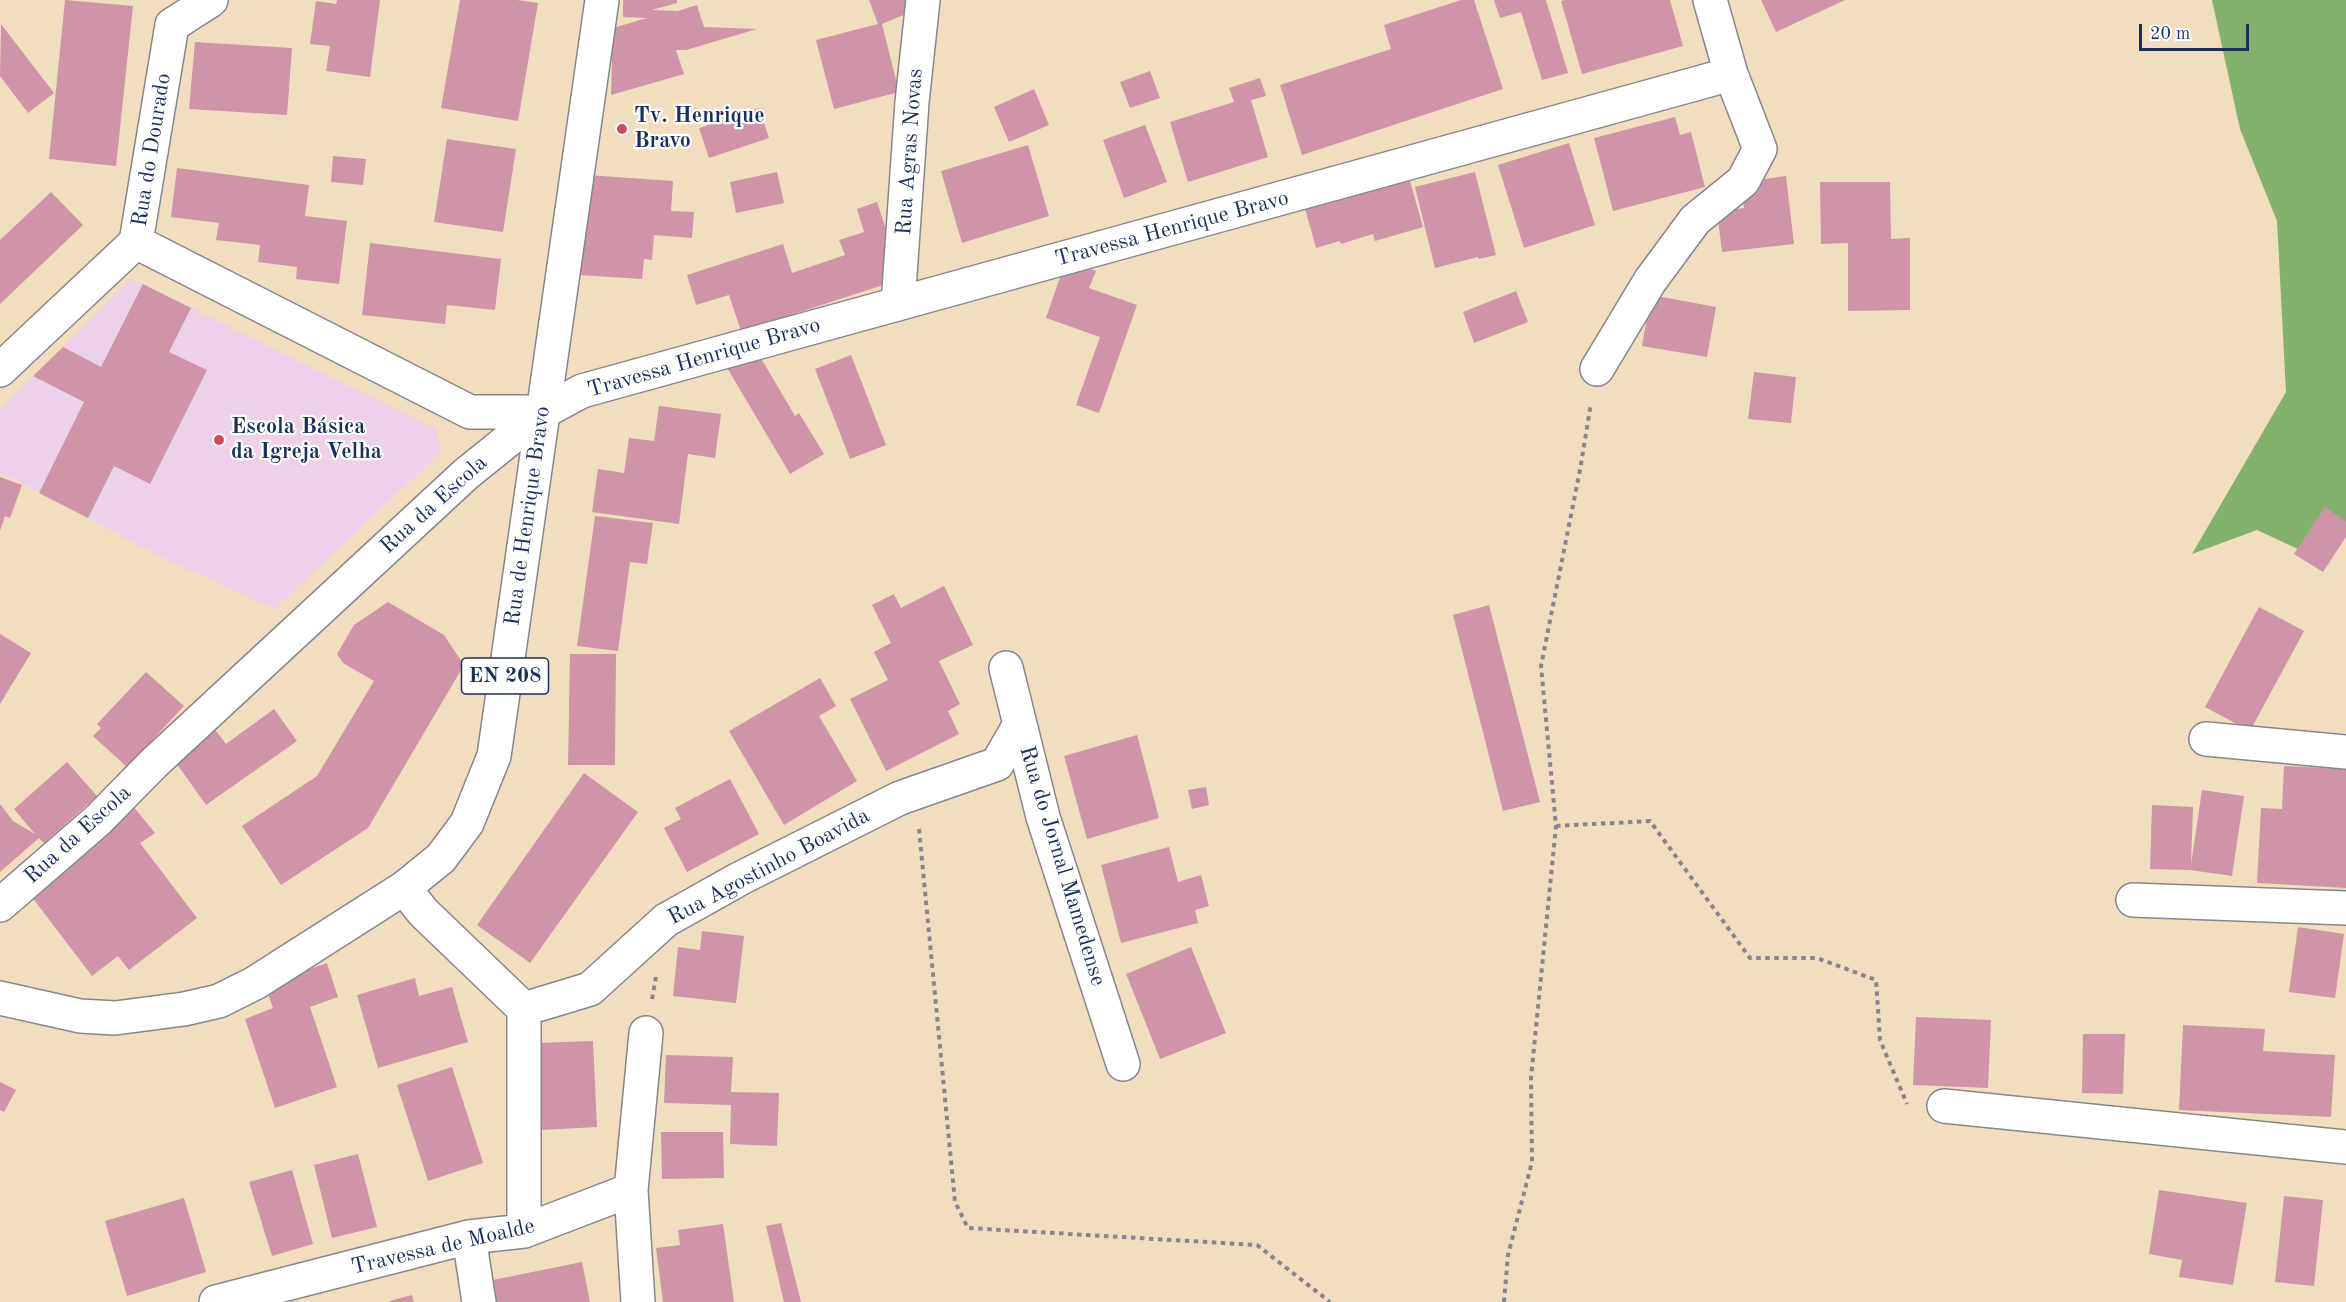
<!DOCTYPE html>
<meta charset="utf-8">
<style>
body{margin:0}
#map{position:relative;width:2346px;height:1302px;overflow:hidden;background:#f1debf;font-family:"Old Standard TT",serif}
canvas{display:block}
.scale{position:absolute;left:2139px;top:24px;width:110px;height:27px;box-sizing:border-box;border:3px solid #1b2f5e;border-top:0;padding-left:8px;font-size:18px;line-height:21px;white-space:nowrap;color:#1b2f5e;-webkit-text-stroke:4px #fff;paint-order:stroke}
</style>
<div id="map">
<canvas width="2346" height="1302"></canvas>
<div class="scale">20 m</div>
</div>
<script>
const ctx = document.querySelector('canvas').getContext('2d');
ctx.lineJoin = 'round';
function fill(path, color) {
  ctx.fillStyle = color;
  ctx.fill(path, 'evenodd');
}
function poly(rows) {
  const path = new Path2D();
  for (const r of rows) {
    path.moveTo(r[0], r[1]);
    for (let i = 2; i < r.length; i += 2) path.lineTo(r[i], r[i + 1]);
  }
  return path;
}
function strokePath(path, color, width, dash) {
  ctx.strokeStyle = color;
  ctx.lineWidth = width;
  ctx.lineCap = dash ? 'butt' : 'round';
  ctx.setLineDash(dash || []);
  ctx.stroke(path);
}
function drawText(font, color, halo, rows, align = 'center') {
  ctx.font = font + ' "Old Standard TT",serif';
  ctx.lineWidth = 4.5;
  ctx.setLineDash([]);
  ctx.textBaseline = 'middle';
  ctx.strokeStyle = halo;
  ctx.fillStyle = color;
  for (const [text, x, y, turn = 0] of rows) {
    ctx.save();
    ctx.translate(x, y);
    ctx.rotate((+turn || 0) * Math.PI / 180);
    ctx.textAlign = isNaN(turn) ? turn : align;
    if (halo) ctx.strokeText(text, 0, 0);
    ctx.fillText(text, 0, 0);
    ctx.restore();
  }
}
fill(poly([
 [131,278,436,429,441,452,274,609,159,556,14,479,0,475,0,410]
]), '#edd0e9');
fill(poly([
 [2212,0,2346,0,2346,531,2328,563,2257,530,2192,554,2286,392,2277,221,2240,129]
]), '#83b26c');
fill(poly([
 [65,0,133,6,116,166,49,159],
 [337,0,380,0,370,77,326,71,330,46,310,44,316,1,336,4],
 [460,0,517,0,538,3,518,121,441,108],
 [623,0,677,0,677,3,652,10,678,11,697,5,704,27,757,29,686,50,676,50,684,74,611,95,613,28,647,18,623,17],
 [869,0,917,0,920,8,882,24,899,92,834,109,816,40,878,24],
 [1461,0,1474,0,1503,89,1302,155,1280,85,1391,49,1384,25],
 [1494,0,1546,0,1568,73,1542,80,1521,12,1500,18],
 [1565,0,1670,0,1683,46,1582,74,1561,1],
 [1761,0,1845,0,1776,32],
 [1,24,54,93,28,113,0,76],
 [195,42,292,48,287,115,189,109],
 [1150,71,1160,98,1130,108,1120,82],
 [1260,78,1266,96,1251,100,1268,157,1188,182,1170,122,1234,102,1229,88],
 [1034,89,1049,125,1009,142,994,107],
 [759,108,769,138,709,158,699,128],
 [1675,117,1680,135,1691,132,1705,187,1613,211,1594,138],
 [1145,125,1167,182,1124,198,1103,140],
 [447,139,516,149,503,232,434,222],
 [1569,143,1595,225,1524,248,1498,165],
 [1028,145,1049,216,962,243,941,171],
 [333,156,366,159,363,185,331,182],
 [177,168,309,185,305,216,347,221,339,284,296,279,297,267,258,262,260,245,216,240,219,223,171,217],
 [777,172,784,203,736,213,730,182],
 [1475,172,1496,255,1479,259,1478,257,1435,268,1415,187],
 [1408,174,1423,227,1375,241,1373,234,1341,244,1340,241,1316,248,1304,205],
 [587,175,673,181,671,211,694,212,692,238,654,235,652,260,644,259,642,279,580,275],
 [1786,176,1794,244,1722,252,1717,211,1744,208,1741,182],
 [1820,182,1890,182,1891,239,1910,238,1910,310,1848,311,1848,243,1821,244],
 [51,192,83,225,0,304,0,240],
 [877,202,902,279,741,331,729,295,696,305,687,275,783,244,792,273,845,255,839,240,864,232,857,209],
 [370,243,501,259,495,310,447,305,445,324,362,315],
 [1066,260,1096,271,1089,288,1137,305,1099,413,1076,405,1100,337,1046,318],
 [143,284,191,308,169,352,207,370,150,484,114,466,88,518,39,493,84,402,33,376,63,347,101,367],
 [1516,291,1528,322,1474,343,1463,312],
 [1651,295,1716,307,1707,357,1642,346],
 [755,348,795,416,799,413,824,454,790,474,726,366],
 [851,355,886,445,850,459,815,369],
 [1754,372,1796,377,1791,423,1748,419],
 [659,406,721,414,715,458,688,454,679,524,592,512,598,469,624,473,629,438,654,441],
 [0,477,22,485,10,518,5,516,0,531],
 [2325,507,2346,521,2346,537,2323,572,2294,554],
 [595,516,653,523,647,564,630,562,618,651,577,646],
 [944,586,973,645,939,661,960,704,948,711,959,734,886,771,850,699,888,680,874,652,891,643,872,605,894,594,901,608],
 [388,602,444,635,464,665,368,828,281,885,242,826,317,776,374,681,343,663,337,654,354,625],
 [1489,605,1540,802,1503,811,1453,615],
 [2259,607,2304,631,2250,731,2205,707],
 [0,634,31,653,0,704],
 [570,654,616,654,615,765,568,765],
 [146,672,184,706,127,767,93,736,101,728,97,724],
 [820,678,836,706,819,716,857,781,784,825,729,731],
 [274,709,297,741,206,805,172,757,213,727,226,744],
 [1137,735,1159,818,1087,839,1064,756],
 [67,762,97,796,44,843,39,838,0,872,0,804,13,821,35,834,14,809],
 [2284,766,2346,769,2346,888,2257,883,2261,808,2282,809],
 [584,773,638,812,530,963,477,925],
 [730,779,759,834,687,872,664,828,681,819,675,808],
 [1206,787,1209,805,1192,809,1188,790],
 [2202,790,2244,796,2232,876,2190,870,2150,869,2152,805,2193,807,2191,865],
 [133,806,155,833,140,843,197,918,129,970,118,956,92,976,25,888],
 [1169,847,1178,882,1201,875,1209,906,1195,910,1198,923,1121,943,1101,865],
 [2298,927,2344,934,2335,998,2289,992],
 [702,931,744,936,736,1003,673,996,678,947,700,950],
 [1191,947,1226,1033,1160,1059,1126,974],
 [327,963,338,997,310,1007,337,1087,275,1108,245,1019,273,1008,265,985],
 [415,978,419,996,452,987,468,1042,378,1068,357,995],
 [1916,1017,1991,1020,1988,1088,1913,1085],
 [2183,1025,2265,1029,2263,1051,2335,1055,2331,1117,2179,1110],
 [2083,1034,2125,1034,2123,1094,2082,1093],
 [593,1041,597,1127,541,1130,537,1043],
 [666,1055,733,1057,731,1092,779,1093,777,1146,730,1144,731,1105,664,1103],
 [452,1067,483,1163,428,1181,397,1085],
 [0,1082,16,1090,4,1112,0,1110],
 [661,1132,723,1132,724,1178,662,1179],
 [358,1154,377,1227,332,1238,314,1165],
 [292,1170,313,1244,272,1256,249,1182],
 [2159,1190,2247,1203,2233,1285,2179,1277,2182,1260,2149,1254],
 [2284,1196,2323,1200,2314,1286,2275,1282],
 [184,1198,206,1272,127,1296,105,1221],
 [781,1223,801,1302,784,1302,766,1226],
 [723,1224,734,1302,663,1302,656,1248,680,1245,678,1230],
 [582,1262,590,1302,493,1302,488,1281],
 [412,1295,414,1302,390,1302,390,1301]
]), '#cf94a7');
const street = poly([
 [136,242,470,412,543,412],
 [898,304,912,102,923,0],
 [1597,369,1650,281,1695,220,1743,181,1760,149,1731,74,1710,0],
 [0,370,136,242,172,25,211,0],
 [1006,668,1043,817,1123,1064],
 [2206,739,2346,752],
 [404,888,423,912,524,1009],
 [2133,900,2346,908],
 [0,905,98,820,154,763,466,474,543,412,582,391,1731,74],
 [1944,1106,2346,1147],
 [524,1231,524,1009,590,989,666,920,741,878,900,798,997,764,1019,726],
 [469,1237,479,1302],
 [216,1302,469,1237,524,1231,631,1190],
 [638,1302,631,1190,646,1033]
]);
const primary = poly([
 [0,998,80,1016,115,1018,184,1009,219,1001,255,983,404,888,441,858,467,823,494,756,602,0]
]);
strokePath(street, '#86868e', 36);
strokePath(primary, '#86868e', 36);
strokePath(poly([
 [1556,826,1650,821,1750,958,1817,958,1876,980,1880,1040,1907,1104],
 [919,829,955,1202,968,1228,1257,1245,1330,1302],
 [652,999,656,977],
 [1504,1302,1508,1255,1532,1162,1531,1078,1556,826,1541,666,1580,470,1591,403]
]), '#86868e', 4, [4.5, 4.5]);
strokePath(street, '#fff', 33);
strokePath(primary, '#fff', 33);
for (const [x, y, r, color] of [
 [622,129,6,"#d1495b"],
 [219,440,6,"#d1495b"]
]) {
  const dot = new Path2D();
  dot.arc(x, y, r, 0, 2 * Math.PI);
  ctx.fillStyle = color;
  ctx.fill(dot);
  strokePath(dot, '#fff', 2);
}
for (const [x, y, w] of [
 [505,676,87]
]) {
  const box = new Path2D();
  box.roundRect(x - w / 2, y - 18, w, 36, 4.5);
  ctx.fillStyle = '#fff';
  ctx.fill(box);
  strokePath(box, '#1b2f5e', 1.5);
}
drawText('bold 21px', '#1b2f5e', null, [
 ["EN 208",505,676]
]);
drawText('bold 22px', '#1b2f5e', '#fff', [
 ["Tv. Henrique",634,116],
 ["Bravo",634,141],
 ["Escola Básica",231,427],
 ["da Igreja Velha",231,452]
], 'left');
drawText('22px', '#1b2f5e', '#fff', [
 ["Rua do Dourado",152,150,-81],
 ["Rua Agras Novas",910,152,-86],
 ["Travessa Henrique Bravo",1172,229,-15],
 ["Travessa Henrique Bravo",704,358,-16],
 ["Rua da Escola",434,505,-42],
 ["Rua de Henrique Bravo",528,516,-82],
 ["Rua da Escola",78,835,-42],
 ["Rua do Jornal Mamedense",1062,866,73],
 ["Rua Agostinho Boavida",769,867,-28],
 ["Travessa de Moalde",443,1247,-13]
]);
</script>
